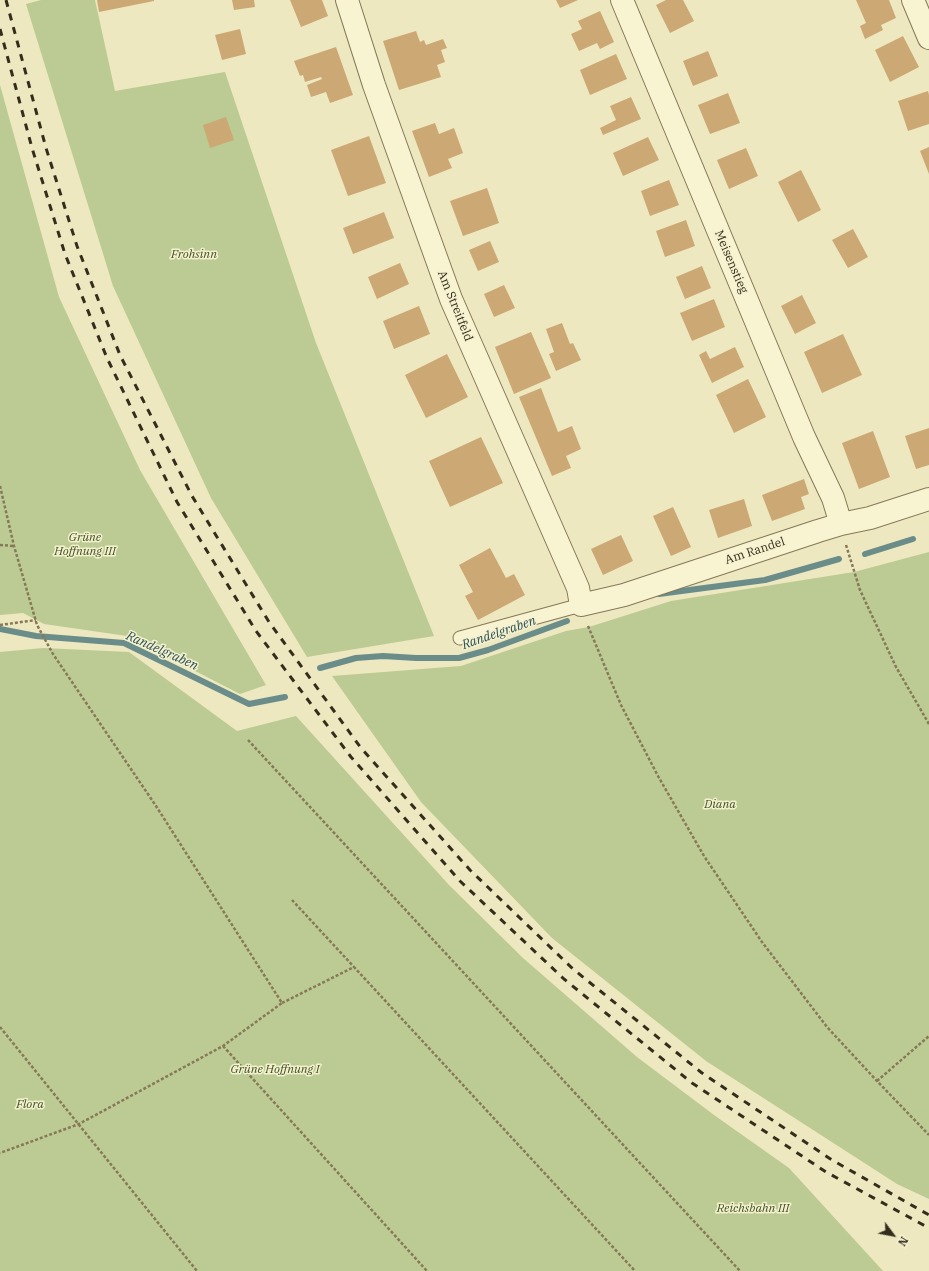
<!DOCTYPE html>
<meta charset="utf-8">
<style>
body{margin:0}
#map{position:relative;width:929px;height:1271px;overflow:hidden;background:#ede8bf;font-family:"IBM Plex Serif",serif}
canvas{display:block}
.north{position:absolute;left:873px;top:1215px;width:40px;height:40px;-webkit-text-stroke:3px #f5f1cf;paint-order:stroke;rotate:122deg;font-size:11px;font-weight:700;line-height:16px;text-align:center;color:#352d1c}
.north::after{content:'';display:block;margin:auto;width:14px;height:18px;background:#352d1c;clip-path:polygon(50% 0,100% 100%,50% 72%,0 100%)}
</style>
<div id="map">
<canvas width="929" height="1271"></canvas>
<div class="north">N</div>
</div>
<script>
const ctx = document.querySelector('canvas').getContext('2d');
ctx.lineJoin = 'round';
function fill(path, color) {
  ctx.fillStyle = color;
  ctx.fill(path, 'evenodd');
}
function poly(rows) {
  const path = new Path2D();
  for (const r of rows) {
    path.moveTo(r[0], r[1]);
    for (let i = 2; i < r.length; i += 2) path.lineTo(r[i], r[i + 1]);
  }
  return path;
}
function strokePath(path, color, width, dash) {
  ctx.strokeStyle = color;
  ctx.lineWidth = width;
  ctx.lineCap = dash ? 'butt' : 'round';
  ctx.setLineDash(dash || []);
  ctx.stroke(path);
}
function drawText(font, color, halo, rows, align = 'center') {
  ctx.font = font + ' "IBM Plex Serif",serif';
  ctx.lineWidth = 3;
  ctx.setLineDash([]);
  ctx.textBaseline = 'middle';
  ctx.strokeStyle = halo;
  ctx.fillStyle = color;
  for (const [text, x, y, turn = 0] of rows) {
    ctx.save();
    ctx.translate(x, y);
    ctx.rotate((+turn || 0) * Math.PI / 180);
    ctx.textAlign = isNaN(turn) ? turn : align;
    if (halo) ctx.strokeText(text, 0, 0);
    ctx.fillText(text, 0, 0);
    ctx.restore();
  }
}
fill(poly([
 [41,0,95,0,115,91,225,72,316,343,434,636,307,657,211,498,113,286,26,4],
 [0,85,59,297,140,470,266,685,240,694,127,636,44,624,23,613,0,615],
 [929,552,929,1199,897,1184,706,1061,552,938,421,802,332,676,461,666,566,631,589,627,671,601,854,572],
 [43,648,129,652,237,731,296,716,449,885,523,958,637,1057,714,1115,789,1168,883,1271,0,1271,0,652]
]), '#bbcb93');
strokePath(poly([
 [865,554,913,539],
 [659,594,765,580,839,559],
 [0,629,36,636,124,643,249,704,285,697],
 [320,668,356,658,383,656,416,658,459,658,488,650,567,621]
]), '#6a8d8a', 6);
fill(poly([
 [97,0,154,0,154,1,99,12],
 [232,0,254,0,255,7,234,10],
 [290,0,322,0,328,16,301,27],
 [556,0,578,0,560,8],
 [666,0,683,0,694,21,670,33,656,5],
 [856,0,889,0,896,18,881,25,883,30,865,39,860,26,866,23],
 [600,11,614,42,600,49,597,43,579,51,571,34,582,29,578,21],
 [240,29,246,54,222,60,215,35],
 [416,31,420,42,424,40,426,45,443,39,447,48,441,50,445,62,437,65,441,77,399,90,383,41],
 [903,36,919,67,890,82,875,50],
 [336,47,353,95,330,103,326,92,311,97,307,85,322,79,321,77,305,82,303,75,300,76,294,61],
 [708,51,718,76,693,86,683,61],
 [616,54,627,79,590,95,580,70],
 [928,91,929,95,929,124,908,131,898,101],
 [728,93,740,123,710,134,698,105],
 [631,97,641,119,603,135,600,128,616,120,610,106],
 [226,117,234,140,210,148,203,125],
 [435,123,439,134,454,128,463,153,448,159,452,168,429,177,412,131],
 [369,136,386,183,348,196,331,150],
 [648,137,659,160,623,176,613,153],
 [929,147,929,174,920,151],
 [746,148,758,176,729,189,717,160],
 [801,170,821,210,798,222,778,182],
 [669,180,679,205,650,216,641,191],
 [487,188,499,223,463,236,450,201],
 [384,212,394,238,353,254,343,228],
 [686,220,695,246,665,257,656,231],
 [853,229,868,257,848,268,832,240],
 [490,241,499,262,478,271,469,250],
 [400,263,409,284,377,299,368,277],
 [702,266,711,288,685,299,676,277],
 [504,285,515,308,494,317,484,294],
 [802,295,816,323,795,334,781,306],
 [714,299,725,327,692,341,680,313],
 [419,306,430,334,394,349,383,321],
 [562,323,570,344,573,343,581,360,556,371,549,354,554,352,546,329],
 [531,332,551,378,514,394,495,347],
 [843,334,862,375,822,393,804,352],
 [735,347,744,367,712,383,699,355,706,351,710,359],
 [447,354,468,397,426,418,405,375],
 [748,379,766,417,734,433,716,395],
 [541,388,558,432,572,426,581,449,566,456,571,468,552,476,519,397],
 [929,428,929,465,916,469,905,436],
 [873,431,890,477,859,489,842,443],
 [481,437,503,483,450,507,429,461],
 [804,479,809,494,801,497,805,509,772,521,762,495],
 [744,499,752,526,718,538,709,510],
 [673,507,691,547,671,556,653,516],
 [621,535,633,561,603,575,591,549],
 [490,548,506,578,514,574,525,595,478,620,465,596,473,592,459,565]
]), '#cca875');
const lane = poly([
 [460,638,581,605]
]);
const street = poly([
 [347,0,374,85,451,299,578,588,581,605,624,595,818,531,841,524,870,518,929,499],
 [622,0,804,437,833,498,841,524],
 [913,0,929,38]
]);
strokePath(lane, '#867858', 15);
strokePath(street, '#867858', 24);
strokePath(poly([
 [0,486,14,546,37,625,53,654,156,806,282,1003,223,1046,79,1124,0,1153],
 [0,545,14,546],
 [846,545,860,590,896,667,929,724],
 [0,625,36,620],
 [588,626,621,705,658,776,704,856,762,942,827,1027,877,1081,929,1135],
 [248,740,740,1271],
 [292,900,354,967],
 [282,1003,354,967,635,1271],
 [0,1027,197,1271],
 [223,1046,427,1271],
 [877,1081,929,1036]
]), '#867858', 2.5, [3, 2]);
strokePath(lane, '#f8f4d2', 13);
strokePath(street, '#f8f4d2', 22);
strokePath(poly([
 [6,0,46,148,77,246,120,355,192,496,269,622,361,748,470,870,573,969,702,1073,832,1160,929,1215],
 [0,29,32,148,65,254,107,358,177,502,256,631,351,757,460,881,564,979,692,1083,826,1172,929,1228]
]), '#352d1c', 3, [7, 7]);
drawText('italic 12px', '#3e5223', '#f5f1cf', [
 ["Frohsinn",194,255],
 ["Grüne",85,538],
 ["Hoffnung III",85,552],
 ["Diana",720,805],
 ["Grüne Hoffnung I",275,1070],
 ["Flora",30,1105],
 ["Reichsbahn III",753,1209]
]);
drawText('12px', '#352d1c', '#f5f1cf', [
 ["Meisenstieg",731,262,67],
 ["Am Streitfeld",455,306,68],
 ["Am Randel",755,551,-18]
]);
drawText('italic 13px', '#2b5155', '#f5f1cf', [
 ["Randelgraben",499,633,-19],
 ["Randelgraben",162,651,24]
]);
</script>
